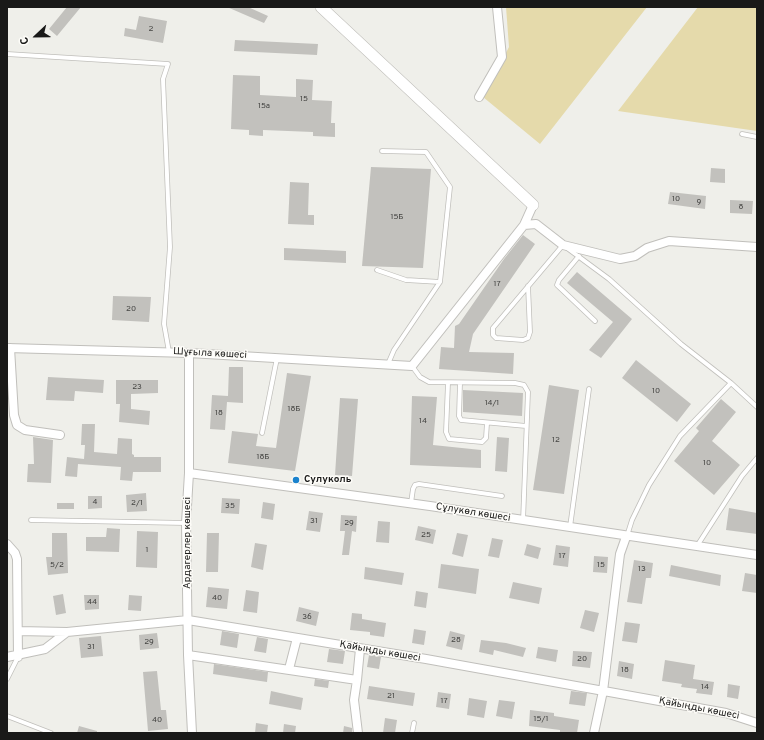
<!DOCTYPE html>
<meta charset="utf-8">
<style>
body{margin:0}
#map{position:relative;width:764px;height:740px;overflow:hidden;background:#efefea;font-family:Overpass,sans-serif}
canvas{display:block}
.frame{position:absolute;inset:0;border:8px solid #191918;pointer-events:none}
.north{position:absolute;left:16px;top:16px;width:40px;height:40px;-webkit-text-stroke:3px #fdfcf8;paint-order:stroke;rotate:248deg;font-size:11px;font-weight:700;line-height:16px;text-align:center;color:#191918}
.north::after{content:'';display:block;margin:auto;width:14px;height:18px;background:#191918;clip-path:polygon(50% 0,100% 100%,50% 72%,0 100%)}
</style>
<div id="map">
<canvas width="764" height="740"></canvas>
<div class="frame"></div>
<div class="north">С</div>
</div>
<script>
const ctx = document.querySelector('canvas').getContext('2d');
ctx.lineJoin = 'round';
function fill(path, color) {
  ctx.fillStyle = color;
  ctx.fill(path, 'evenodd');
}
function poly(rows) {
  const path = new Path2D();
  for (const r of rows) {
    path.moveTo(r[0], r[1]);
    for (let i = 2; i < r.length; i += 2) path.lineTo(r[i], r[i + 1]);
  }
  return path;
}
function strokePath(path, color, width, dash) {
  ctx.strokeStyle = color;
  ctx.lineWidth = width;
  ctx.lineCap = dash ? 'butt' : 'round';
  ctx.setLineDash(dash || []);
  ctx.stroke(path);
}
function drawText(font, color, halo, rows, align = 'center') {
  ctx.font = font + ' Overpass,sans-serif';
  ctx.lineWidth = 3;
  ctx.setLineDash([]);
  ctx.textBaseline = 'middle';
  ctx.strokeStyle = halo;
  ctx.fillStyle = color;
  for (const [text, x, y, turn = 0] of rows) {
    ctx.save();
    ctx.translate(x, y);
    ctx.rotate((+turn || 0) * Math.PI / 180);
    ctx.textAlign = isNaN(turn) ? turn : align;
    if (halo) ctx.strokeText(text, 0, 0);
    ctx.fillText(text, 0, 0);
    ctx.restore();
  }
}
fill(poly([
 [506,7,647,7,540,144,483,97,509,47],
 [698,7,757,7,757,131,618,111]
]), '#e5daab');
fill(poly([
 [67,7,81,7,57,36,49,29],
 [227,7,248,7,268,16,264,23],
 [139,16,167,21,163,43,124,36,125,28,136,30],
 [235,40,318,44,317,55,234,51],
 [233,75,260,76,260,95,296,97,296,79,313,80,312,100,332,101,331,123,335,123,335,137,313,136,313,132,263,130,263,136,249,135,249,130,231,129],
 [371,167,431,169,423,268,362,266],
 [711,168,725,169,725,183,710,182],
 [290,182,309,183,308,215,314,215,314,225,288,224],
 [670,192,706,196,705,209,668,204],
 [730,200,753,201,752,214,730,213],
 [523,235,535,244,473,334,469,352,514,353,513,374,439,369,441,347,454,348,455,326,459,324,504,259],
 [284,248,346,251,346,263,284,260],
 [577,272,632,319,601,358,589,350,613,322,567,283],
 [113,296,151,297,149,322,112,320],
 [636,360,691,404,677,422,622,378],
 [229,367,243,367,243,403,227,402,225,430,210,429,212,395,228,396],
 [287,373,311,376,295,471,228,463,232,431,258,434,256,446,276,448],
 [48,377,104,380,103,393,75,391,74,401,46,400],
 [116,380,158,380,158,393,131,394,131,409,150,411,149,425,119,422,120,404,116,404],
 [549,385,579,390,564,494,533,490],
 [463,390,523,393,522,416,463,412],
 [412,396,437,397,433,445,481,450,481,468,410,465],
 [340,398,358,399,352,476,335,475],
 [721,399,736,412,712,441,740,465,714,495,674,461,699,431,696,428],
 [82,424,95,424,94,452,117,454,118,438,132,439,132,454,134,455,134,457,161,457,161,472,133,472,132,481,120,480,121,467,78,464,77,477,65,476,67,457,84,459,85,445,81,445],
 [33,437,53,440,51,483,27,482,28,464,34,464],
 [497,437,509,438,507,472,495,471],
 [146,493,147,511,127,512,126,495],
 [88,496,102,496,102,508,88,509],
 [222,498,240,499,239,514,221,513],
 [263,502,275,504,273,520,261,518],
 [57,503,74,503,74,509,57,509],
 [729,508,757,513,757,534,726,530],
 [309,511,323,513,320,532,306,530],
 [341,515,357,516,356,532,352,531,349,555,342,555,345,531,340,531],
 [378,521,390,522,389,543,376,542],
 [418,526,436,530,433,544,415,540],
 [107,528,120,529,119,552,86,551,86,537,106,537],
 [137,531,158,532,157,568,136,567],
 [52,533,67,533,68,573,48,575,46,557,52,557],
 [207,533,219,533,218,572,206,572],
 [457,533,468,535,463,557,452,554],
 [492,538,503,540,499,558,488,556],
 [255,543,267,545,263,570,251,567],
 [527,544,541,548,538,559,524,555],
 [556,545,570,547,568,567,553,565],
 [594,556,608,557,607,573,593,572],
 [634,560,653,563,651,578,646,578,642,604,627,602],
 [441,564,479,569,476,594,438,588],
 [671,565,721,575,720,586,669,576],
 [365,567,404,573,402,585,364,579],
 [745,573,757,575,757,593,742,591],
 [513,582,542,588,539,604,509,598],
 [208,587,229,589,227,609,206,607],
 [246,590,259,592,257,613,243,611],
 [416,591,428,593,426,608,414,606],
 [63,594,66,613,56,615,53,596],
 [84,595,99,595,99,609,85,610],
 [129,595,142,596,141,611,128,610],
 [299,607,319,612,316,626,296,621],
 [585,610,599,613,594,632,580,628],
 [352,613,362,614,362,619,386,623,384,637,370,635,370,632,350,630],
 [625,622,640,624,637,643,622,641],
 [414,629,426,631,424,645,412,643],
 [222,631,239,634,237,648,220,645],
 [450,631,465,635,462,650,446,646],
 [157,633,159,648,140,650,139,635],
 [101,636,103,656,81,658,79,638],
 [257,637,268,639,266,653,254,651],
 [481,640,506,643,526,648,523,657,494,650,493,655,479,652],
 [538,647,558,650,556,662,536,658],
 [329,649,345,651,343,664,327,662],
 [573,651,592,652,590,668,572,666],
 [369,655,381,657,379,669,367,667],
 [665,660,695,665,693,679,714,682,712,695,696,693,697,689,681,687,682,684,662,681],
 [619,661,634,664,632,679,617,676],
 [214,664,268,672,267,682,213,674],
 [157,671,161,710,166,710,168,729,148,731,143,672],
 [315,679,329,681,328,688,314,686],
 [728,684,740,686,738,699,727,697],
 [369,686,415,693,413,706,367,699],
 [271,691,303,698,301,710,269,704],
 [571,691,587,693,585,706,569,704],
 [438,692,451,694,449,709,436,707],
 [469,698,487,701,484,718,467,715],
 [499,700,515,702,512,719,496,716],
 [530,710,554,713,554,716,579,720,577,733,560,733,560,730,529,726],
 [385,718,397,720,395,733,383,733],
 [256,723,268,725,267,733,255,733],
 [284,724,296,726,295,733,283,733],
 [79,726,97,731,97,733,77,733],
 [344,726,352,728,352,733,343,733]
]), '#c2c1bd');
const lane = poly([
 [7,54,168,64,163,79,170,247,164,324,169,352],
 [742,134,757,137],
 [382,151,426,152,450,187,440,282,394,350,388,364],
 [579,256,559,280,557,285,595,321],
 [377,270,406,280,440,282],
 [528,286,530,332,528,338,523,340,496,338,493,335,493,328,563,245,609,279,681,344,731,383,757,407],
 [412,366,420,377,429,382,515,383,524,385,528,392,523,521],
 [448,383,446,432,449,439,482,442,486,438,487,423],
 [460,383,459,416,461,420,526,426],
 [262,433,277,358],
 [411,503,413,489,415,485,419,484,502,496],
 [31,520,186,523],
 [570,527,589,389],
 [627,536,632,520,649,485,680,436,731,383],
 [697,546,742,476,757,458],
 [7,679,18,657],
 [7,716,51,733],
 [412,733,414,723]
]);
const street = poly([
 [479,97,502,57,497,7],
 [524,225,536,224,563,245,620,259,635,256,647,248,669,241,757,247],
 [7,348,189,353,412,366,524,225,533,205],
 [10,348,14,415,17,425,25,430,60,435],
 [189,353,189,473,186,523,188,655,192,733],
 [189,473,430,506,757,555],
 [7,544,15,553,17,559,18,657],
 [18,631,67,632],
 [188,655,357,680,360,649],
 [7,657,45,649,67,632,188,620,426,659,726,713,757,723],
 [289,669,297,638],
 [357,680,354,700,358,733],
 [594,733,603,691,620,554,626,537]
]);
const secondary = poly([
 [321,7,533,205]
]);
strokePath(lane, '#c0bfbb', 5.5);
strokePath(street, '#c0bfbb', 10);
strokePath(secondary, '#c0bfbb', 12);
strokePath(lane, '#fff', 4);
strokePath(street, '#fff', 8);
strokePath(secondary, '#fff', 11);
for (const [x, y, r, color] of [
 [296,480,4,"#1a82cd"]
]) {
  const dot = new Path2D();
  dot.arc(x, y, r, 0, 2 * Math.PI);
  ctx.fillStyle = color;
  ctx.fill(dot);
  strokePath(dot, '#fdfcf8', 1.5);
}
drawText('8px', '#434341', null, [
 ["2",151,29],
 ["15",304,99],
 ["15а",264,106],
 ["10",676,199],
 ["9",699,202],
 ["8",741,207],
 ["15Б",397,217],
 ["17",497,284],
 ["20",131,309],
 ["23",137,387],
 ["10",656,391],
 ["14/1",492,403],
 ["18Б",294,409],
 ["18",219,413],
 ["14",423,421],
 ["12",556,440],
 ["18Б",263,457],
 ["10",707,463],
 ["4",95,502],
 ["2/1",137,503],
 ["35",230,506],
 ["31",314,521],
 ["29",349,523],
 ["25",426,535],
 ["1",147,550],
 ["17",562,556],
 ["5/2",57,565],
 ["15",601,565],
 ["13",642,569],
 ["40",217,598],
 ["44",92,602],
 ["36",307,617],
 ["28",456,640],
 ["29",149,642],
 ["31",91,647],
 ["20",582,659],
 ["18",625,670],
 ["14",705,687],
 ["21",391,696],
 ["17",444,701],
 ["15/1",541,719],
 ["40",157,720]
]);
drawText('10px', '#191918', '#fdfcf8', [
 ["Шұғыла көшесі",210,354,3],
 ["Сұлукөл көшесі",473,513,9],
 ["Ардагерлер көшесі",188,543,-90],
 ["Қайыңды көшесі",380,652,10],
 ["Қайыңды көшесі",699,709,11]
]);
drawText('bold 10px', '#191918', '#fdfcf8', [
 ["Сулуколь",304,480]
], 'left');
</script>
